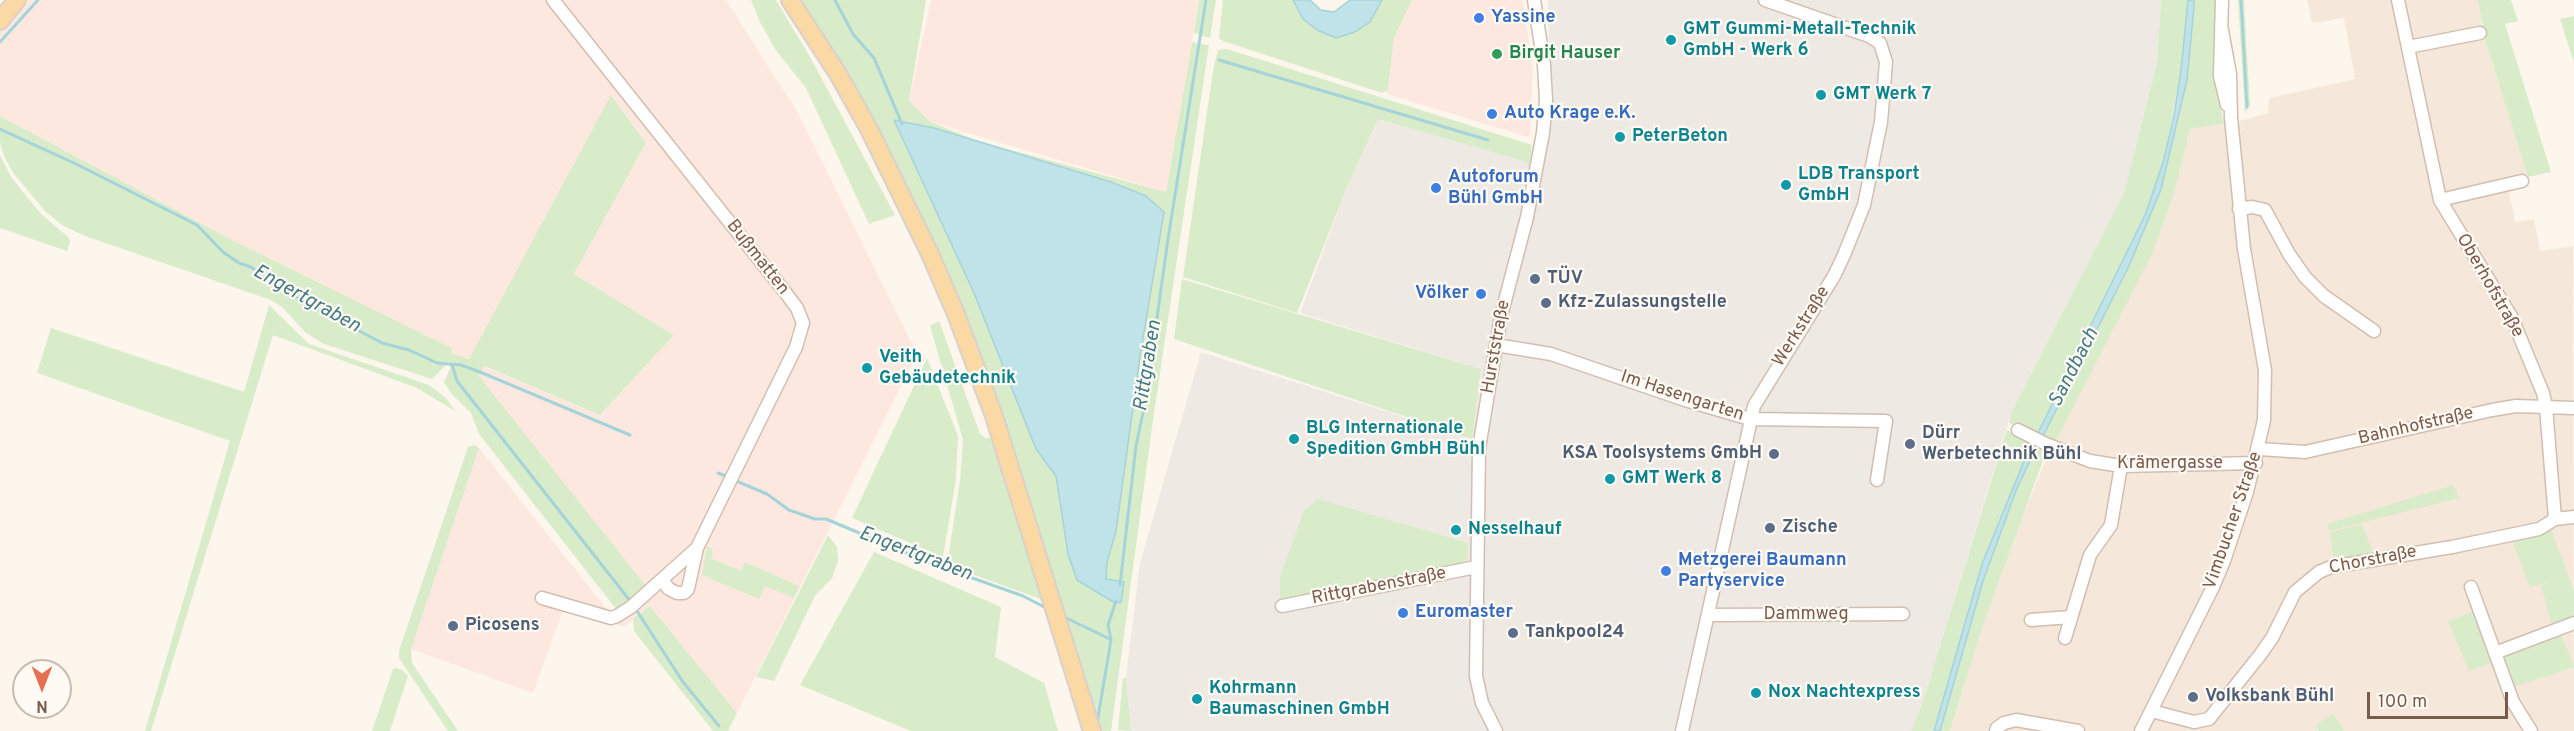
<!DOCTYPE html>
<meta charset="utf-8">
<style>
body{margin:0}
#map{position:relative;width:2574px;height:731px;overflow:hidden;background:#fdf6ec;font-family:Overpass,sans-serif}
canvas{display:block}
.north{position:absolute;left:12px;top:659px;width:60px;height:60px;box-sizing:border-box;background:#fffaf3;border:2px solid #cabbb1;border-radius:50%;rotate:180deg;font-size:16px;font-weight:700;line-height:24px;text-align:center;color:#7a5c4d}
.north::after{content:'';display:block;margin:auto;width:21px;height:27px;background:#e76f51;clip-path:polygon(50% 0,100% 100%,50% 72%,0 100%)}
.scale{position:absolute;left:2367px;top:692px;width:141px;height:27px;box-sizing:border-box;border:3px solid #7a5c4d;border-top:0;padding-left:8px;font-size:18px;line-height:21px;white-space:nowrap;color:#7a5c4d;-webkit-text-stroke:4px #fffaf3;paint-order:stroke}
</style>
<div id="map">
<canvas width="2574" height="731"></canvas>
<div class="north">N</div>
<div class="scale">100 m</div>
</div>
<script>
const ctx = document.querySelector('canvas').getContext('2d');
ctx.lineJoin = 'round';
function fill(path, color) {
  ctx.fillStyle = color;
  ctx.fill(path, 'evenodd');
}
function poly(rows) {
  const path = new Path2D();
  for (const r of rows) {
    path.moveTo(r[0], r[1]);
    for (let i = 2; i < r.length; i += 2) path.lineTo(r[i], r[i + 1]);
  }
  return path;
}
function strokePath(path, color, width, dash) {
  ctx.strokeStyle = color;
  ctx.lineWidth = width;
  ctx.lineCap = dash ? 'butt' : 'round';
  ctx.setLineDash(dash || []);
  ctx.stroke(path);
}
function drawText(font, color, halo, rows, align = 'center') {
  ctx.font = font + ' Overpass,sans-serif';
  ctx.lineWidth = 4.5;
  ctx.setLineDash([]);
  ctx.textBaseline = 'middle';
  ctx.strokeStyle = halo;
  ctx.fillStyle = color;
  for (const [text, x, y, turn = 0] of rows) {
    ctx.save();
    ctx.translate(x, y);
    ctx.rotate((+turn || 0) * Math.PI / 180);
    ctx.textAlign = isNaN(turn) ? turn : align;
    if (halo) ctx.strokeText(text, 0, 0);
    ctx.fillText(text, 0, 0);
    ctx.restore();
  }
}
fill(poly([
 [2307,0,2478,0,2486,43,2528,177,2508,186,2515,222,2534,219,2540,251,2573,246,2574,731,1950,731,1982,628,2018,529,2043,466,2152,253,2173,197,2190,129,2237,122,2268,113,2269,98,2355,79,2344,18,2312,23]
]), '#f5e8da');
fill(poly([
 [28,0,726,0,798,113,917,354,737,713,650,606,624,627,564,607,533,693,411,649,479,448,612,616,644,585,479,377,483,366,600,415,674,335,574,274,646,143,612,96,469,359,451,353,452,348,234,241,0,116,0,30],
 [931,0,1199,0,1166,192,931,122,909,101],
 [1412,0,1523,0,1533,69,1530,134,1528,137,1387,94,1394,38]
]), '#fde8e0');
fill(poly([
 [1548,0,2161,0,2157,63,2124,193,2012,411,1921,707,1911,731,1131,731,1126,678,1140,563,1201,352,1472,439,1481,369,1300,313,1350,180,1378,119,1530,163,1546,155,1549,110]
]), '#efe9e4');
fill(poly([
 [751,0,776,0,809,55,895,215,869,224,806,88,775,49,760,22],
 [799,0,926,0,909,101,931,122,978,141,1166,192,1192,42,1209,45,1153,420,1111,731,1101,731,964,318,889,148,835,54],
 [1199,0,1216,0,1210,38,1194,33],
 [1223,0,1293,0,1303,19,1381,4,1382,0,1412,0,1394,38,1388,90,1382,93,1223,41,1219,38],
 [2161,0,2188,0,2181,70,2164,159,2146,213,2037,435,2009,423,2012,411,2124,193,2157,63],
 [2194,0,2217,0,2214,71,2224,124,2190,129,2173,197,2152,254,2055,443,2042,438,2129,266,2161,189,2187,80],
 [2238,0,2244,0,2250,105,2245,113],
 [2478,0,2511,0,2518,21,2505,24,2551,172,2528,177,2486,43],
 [2574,16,2574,63,2560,19],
 [1227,49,1532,145,1530,163,1378,119,1350,180,1297,313,1183,277,1213,71,1218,50],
 [611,95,646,143,574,274,674,335,600,415,484,366,479,376,645,585,617,610,479,434,471,413,451,393,444,382,450,369,450,361,432,379,324,344,306,333,282,307,271,300,85,236,62,225,46,212,14,174,4,156,0,142,0,116,234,241,452,348,451,353,469,359],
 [0,155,11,177,41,214,68,237,70,242,67,251,0,228],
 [1182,279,1481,369,1472,439,1174,339],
 [269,305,309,344,429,385,446,398,455,411,417,388,273,335,151,731,145,731,230,441,37,373,51,328,244,392],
 [939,321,980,434,985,438,996,438,1046,601,955,568,949,552,960,481,963,440,930,326],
 [927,358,958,436,956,479,943,557,852,518],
 [2007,430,2031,444,1982,564,1934,731,1911,731,1921,707],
 [474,445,479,448,411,649,412,663,458,731,448,731,399,658,399,651,468,447],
 [2037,446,2047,450,1982,628,1950,731,1940,731,1983,581,2017,488],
 [2453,485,2459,498,2329,531,2327,524],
 [1318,499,1468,543,1468,555,1466,560,1455,566,1289,598,1280,598,1280,577,1304,511],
 [2362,524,2373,554,2334,561,2330,532],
 [2551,529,2574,591,2574,617,2552,626,2541,585,2552,581,2530,587,2511,538],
 [828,535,837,547,838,561,832,578,815,596,774,681,756,677],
 [707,546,713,549,711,558,741,571,745,562,799,586,794,598,765,586,759,599,702,575],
 [874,552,1001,607,995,657,1044,683,1058,731,911,731,800,685],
 [650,606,737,713,728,731,713,731,634,631,633,619],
 [2475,611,2492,650,2487,652,2491,663,2469,671,2448,621],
 [2561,634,2574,667,2513,687,2504,660,2508,654],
 [396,668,402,670,408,676,390,731,372,731,393,669],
 [1123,678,1126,678,1131,731,1118,730],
 [2333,714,2344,731,2319,731,2316,725]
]), '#d8ecc9');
const water = poly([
 [1293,0,1310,0,1321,10,1334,12,1350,0,1382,0,1370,22,1355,32,1336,38,1317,30,1303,19,1293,0],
 [2188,0,2194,0,2194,7,2187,80,2161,189,2129,266,2042,438,2037,435,2146,213,2164,159,2174,115,2181,70,2188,0],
 [894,120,934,128,1111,182,1146,196,1164,212,1140,356,1116,531,1107,562,1106,579,1124,582,1121,602,1115,603,1077,580,1068,554,1056,476,1036,449,974,293,894,120],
 [2031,444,2037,446,2017,488,1983,581,1940,731,1934,731,1982,564,2031,444]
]);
fill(water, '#bfe3e8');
strokePath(water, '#a5d3da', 1.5);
strokePath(poly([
 [835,0,853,34,874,58,902,124],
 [2241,0,2247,107],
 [0,42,38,0],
 [1219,60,1488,140],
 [0,129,74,163,197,225,223,252,239,263,251,267,279,288,382,343,409,350,437,363,461,365,480,372,630,435],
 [452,364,457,381,631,602],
 [718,473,728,477],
 [734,480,767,494,789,510,815,519,826,519,933,564,1023,596,1048,609],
 [1120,585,1136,446,1145,403,1168,239,1206,0],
 [635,608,683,682,719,726],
 [1064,617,1110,639],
 [1097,723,1109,652,1111,639,1108,625,1116,601]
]), '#a5d3da', 3);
const minor = poly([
 [553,0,785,292,797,308,803,323,796,347,697,548,688,589,684,593,677,593,669,589,662,580],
 [2222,0,2220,76,2227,105],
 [2408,47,2480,33],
 [2440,200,2522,181],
 [2239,209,2252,207,2265,210,2289,254,2305,277,2324,296,2374,331],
 [1496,345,1551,354,1685,400,1750,419,1886,421,1877,480],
 [2018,430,2046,444,2090,461,2121,466,2256,463],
 [2259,449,2305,452,2492,410,2516,406,2574,408],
 [2555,519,2574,517],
 [2471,587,2513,702,2531,731],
 [542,598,611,618,617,616,631,607,697,548],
 [1282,606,1476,567],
 [1708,615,1903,614],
 [2031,620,2070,617],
 [2065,638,2090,555,2111,525,2121,466],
 [2495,653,2574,623],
 [2151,711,2194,722,2209,719,2260,655,2272,638,2295,592,2319,572,2331,567,2452,547,2539,529,2555,519,2546,407,2543,393,2512,318,2440,200,2398,0],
 [1496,731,1482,703,1476,676,1479,448,1501,316,1527,217,1543,133,1546,100,1544,65,1534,0],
 [1682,731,1754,406,1834,276,1844,255,1864,205,1881,122,1886,62,1880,43,1869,36,1765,0],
 [1996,731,1997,728,2004,723,2016,720,2078,731],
 [2141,731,2213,587,2224,561,2247,492,2264,420,2265,370,2244,249,2231,118,2230,74,2221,25]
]);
const major = poly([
 [790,0,838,74,869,129,930,254,956,314,994,416,1092,731],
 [0,21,17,0]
]);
strokePath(minor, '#d1beb0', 15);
strokePath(major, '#dad1cd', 20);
strokePath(minor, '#fff', 12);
strokePath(major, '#fbd9a5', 16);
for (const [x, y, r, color] of [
 [1479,18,6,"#3f7fe0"],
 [1671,40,6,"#0f9aa8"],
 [1497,54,6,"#2e9e5b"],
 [1821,95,6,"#0f9aa8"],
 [1492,114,6,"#3f7fe0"],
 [1620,137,6,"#0f9aa8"],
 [1786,185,6,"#0f9aa8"],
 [1436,188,6,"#3f7fe0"],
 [1535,279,6,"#5c6f8a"],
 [1481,294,6,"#3f7fe0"],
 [1546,303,6,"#5c6f8a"],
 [867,368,6,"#0f9aa8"],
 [1294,439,6,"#0f9aa8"],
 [1910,444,6,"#5c6f8a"],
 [1774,454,6,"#5c6f8a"],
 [1610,479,6,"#0f9aa8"],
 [1770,528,6,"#5c6f8a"],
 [1456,530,6,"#0f9aa8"],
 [1666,571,6,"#3f7fe0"],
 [1403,613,6,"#3f7fe0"],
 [453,626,6,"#5c6f8a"],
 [1513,633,6,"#5c6f8a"],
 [1756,693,6,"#0f9aa8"],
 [2193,697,6,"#5c6f8a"],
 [1197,699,6,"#0f9aa8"]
]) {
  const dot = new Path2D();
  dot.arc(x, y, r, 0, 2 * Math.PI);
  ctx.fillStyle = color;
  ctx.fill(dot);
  strokePath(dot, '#fffaf3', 2);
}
drawText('bold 18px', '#366cbe', '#fffaf3', [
 ["Yassine",1491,18],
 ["Auto Krage e.K.",1504,114],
 ["Autoforum",1448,178],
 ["Bühl GmbH",1448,199],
 ["Völker",1469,294,"right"],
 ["Metzgerei Baumann",1678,561],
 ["Partyservice",1678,582],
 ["Euromaster",1415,613]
], 'left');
drawText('bold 18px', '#0d838f', '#fffaf3', [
 ["GMT Gummi-Metall-Technik",1683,30],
 ["GmbH - Werk 6",1683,51],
 ["GMT Werk 7",1833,95],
 ["PeterBeton",1632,137],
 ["LDB Transport",1798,175],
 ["GmbH",1798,196],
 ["Veith",879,358],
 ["Gebäudetechnik",879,379],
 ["BLG Internationale",1306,429],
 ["Spedition GmbH Bühl",1306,450],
 ["GMT Werk 8",1622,479],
 ["Nesselhauf",1468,530],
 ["Kohrmann",1209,689],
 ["Baumaschinen GmbH",1209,710],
 ["Nox Nachtexpress",1768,693]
], 'left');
drawText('bold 18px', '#27864d', '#fffaf3', [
 ["Birgit Hauser",1509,54]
], 'left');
drawText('18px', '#7a5c4d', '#fffaf3', [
 ["Bußmatten",757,258,52],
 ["Oberhofstraße",2489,286,60],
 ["Werkstraße",1802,327,-58],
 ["Hurststraße",1497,347,-80],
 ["Im Hasengarten",1682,397,18],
 ["Bahnhofstraße",2416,427,-13],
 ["Krämergasse",2170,464],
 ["Vimbucher Straße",2234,521,-71],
 ["Chorstraße",2373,561,-11],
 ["Rittgrabenstraße",1379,587,-11],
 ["Dammweg",1806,615]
]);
drawText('bold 18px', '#4e5e75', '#fffaf3', [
 ["TÜV",1547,279],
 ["Kfz-Zulassungstelle",1558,303],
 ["Dürr",1922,434],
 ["Werbetechnik Bühl",1922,455],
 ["KSA Toolsystems GmbH",1762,454,"right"],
 ["Zische",1782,528],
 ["Picosens",465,626],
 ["Tankpool24",1525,633],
 ["Volksbank Bühl",2205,697]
], 'left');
drawText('italic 20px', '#437c86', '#fffaf3', [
 ["Engertgraben",306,300,29],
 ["Rittgraben",1149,366,-81],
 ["Sandbach",2075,368,-63],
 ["Engertgraben",915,555,21]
]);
</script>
